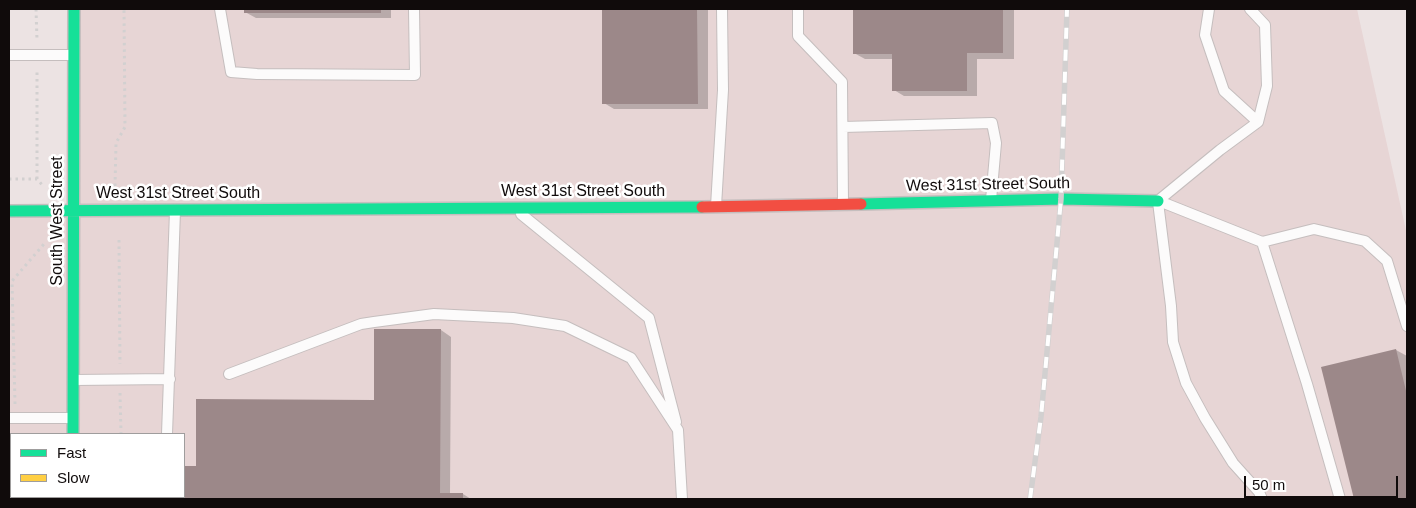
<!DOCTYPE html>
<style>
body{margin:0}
#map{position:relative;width:1416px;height:508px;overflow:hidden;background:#ece3e3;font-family:Helvetica,sans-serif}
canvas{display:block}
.frame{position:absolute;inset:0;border:10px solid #100b0b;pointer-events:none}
.legend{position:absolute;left:10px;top:433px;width:175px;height:65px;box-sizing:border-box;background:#fff;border:1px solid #9f9d9d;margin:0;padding:6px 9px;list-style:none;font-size:15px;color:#100b0b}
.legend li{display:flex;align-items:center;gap:10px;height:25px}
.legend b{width:25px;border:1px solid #9f9d9d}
.scale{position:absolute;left:1244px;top:476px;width:154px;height:22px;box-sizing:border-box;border:2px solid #100b0b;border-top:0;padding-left:6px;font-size:15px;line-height:18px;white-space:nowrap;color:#100b0b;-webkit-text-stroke:4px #fff;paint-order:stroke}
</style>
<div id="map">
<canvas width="1416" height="508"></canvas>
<div class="frame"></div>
<ul class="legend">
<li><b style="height:6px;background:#16e098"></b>Fast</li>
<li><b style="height:6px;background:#ffcf43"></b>Slow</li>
</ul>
<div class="scale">50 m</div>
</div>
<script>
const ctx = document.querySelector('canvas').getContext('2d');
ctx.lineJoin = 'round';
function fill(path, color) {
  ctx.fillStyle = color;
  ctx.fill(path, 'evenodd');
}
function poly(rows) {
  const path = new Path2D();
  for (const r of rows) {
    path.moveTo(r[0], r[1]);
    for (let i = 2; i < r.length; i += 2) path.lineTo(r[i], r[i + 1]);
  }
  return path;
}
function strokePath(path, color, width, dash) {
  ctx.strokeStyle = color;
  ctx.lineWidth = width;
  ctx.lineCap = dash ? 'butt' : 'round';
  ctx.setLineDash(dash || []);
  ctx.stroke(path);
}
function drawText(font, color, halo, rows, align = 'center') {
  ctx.font = font + ' Helvetica,sans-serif';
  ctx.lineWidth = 5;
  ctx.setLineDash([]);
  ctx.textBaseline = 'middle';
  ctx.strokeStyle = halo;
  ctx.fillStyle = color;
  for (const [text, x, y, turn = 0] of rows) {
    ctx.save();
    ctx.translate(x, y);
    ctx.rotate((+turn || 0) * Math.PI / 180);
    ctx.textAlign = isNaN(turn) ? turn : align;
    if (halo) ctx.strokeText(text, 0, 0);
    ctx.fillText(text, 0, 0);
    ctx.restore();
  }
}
fill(poly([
 [71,9,1357,9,1407,235,1407,499,9,499,9,214,70,211],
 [11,434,184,434,184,497,11,497]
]), '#e7d5d5');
fill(poly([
 [245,9,391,9,391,18,256,18,245,12],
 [603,9,708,9,708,109,614,109,604,103],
 [854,9,1014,9,1014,59,977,59,977,96,904,96,894,90,893,59,865,59,854,53],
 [441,330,451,337,450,494,463,494,471,499,179,499,179,497,184,497,184,467,197,467,375,401],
 [1396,350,1407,356,1407,499,1355,499,1323,368]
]), '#0003');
fill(poly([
 [244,9,381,9,381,13,244,13],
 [602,9,697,9,698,104,602,104],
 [853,9,1003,9,1003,53,967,53,967,91,892,91,892,54,853,54],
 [374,329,441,329,440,493,463,493,463,499,178,499,178,497,184,497,184,466,196,466,196,399,374,400],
 [1396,349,1407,395,1407,498,1354,499,1321,367]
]), '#9c8889');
const lane = poly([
 [220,9,231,72,257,74,415,75,414,9],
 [798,9,798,36,842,82,843,203],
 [1209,9,1205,35,1224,91,1258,122],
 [9,55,73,55],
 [843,127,992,123,996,143,991,200],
 [1159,200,1220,150,1258,122,1267,86,1265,25,1250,9],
 [1159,201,1262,242,1314,229,1365,241,1387,261,1407,326],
 [1158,202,1171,306,1173,342,1186,383,1205,418,1233,463,1259,492,1262,499],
 [716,206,723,90,722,9],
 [521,214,649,318,676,422],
 [1262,242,1307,384,1340,499],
 [229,374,361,324,374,322,434,314,513,318,565,326,631,358,678,430,682,499],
 [74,380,170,379],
 [9,418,72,418],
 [167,434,175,211],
 [164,497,164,499]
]);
const fast = poly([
 [861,204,1061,199,1158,201],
 [9,211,702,207],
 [73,434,74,9]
]);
const slow = poly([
 [73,497,73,499]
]);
const jam = poly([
 [702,207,861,204]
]);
strokePath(lane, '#c5bebe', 12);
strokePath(fast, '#c5bebe', 14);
strokePath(slow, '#c5bebe', 14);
strokePath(jam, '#c5bebe', 14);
strokePath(poly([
 [36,9,37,40],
 [9,179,37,179,44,187],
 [37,179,37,69],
 [115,186,116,143,125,127,124,9],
 [119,240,120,364],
 [120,393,121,434],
 [15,404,12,281,44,244],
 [26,497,27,499],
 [121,497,121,499]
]), '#d2d0d0', 3, [2.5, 4]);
strokePath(lane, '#fcfbfb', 10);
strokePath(fast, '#16e098', 11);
strokePath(slow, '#ffcf43', 11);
strokePath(jam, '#f24e42', 11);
const rail = poly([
 [1030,499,1041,417,1061,199,1067,9]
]);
strokePath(rail, '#d2d0d0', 5.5);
strokePath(rail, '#fff', 4, [11]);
drawText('16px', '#100b0b', '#fff', [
 ["West 31st Street South",988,185,-1],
 ["West 31st Street South",583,192],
 ["West 31st Street South",178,194],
 ["South West Street",58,221,-90]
]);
</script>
